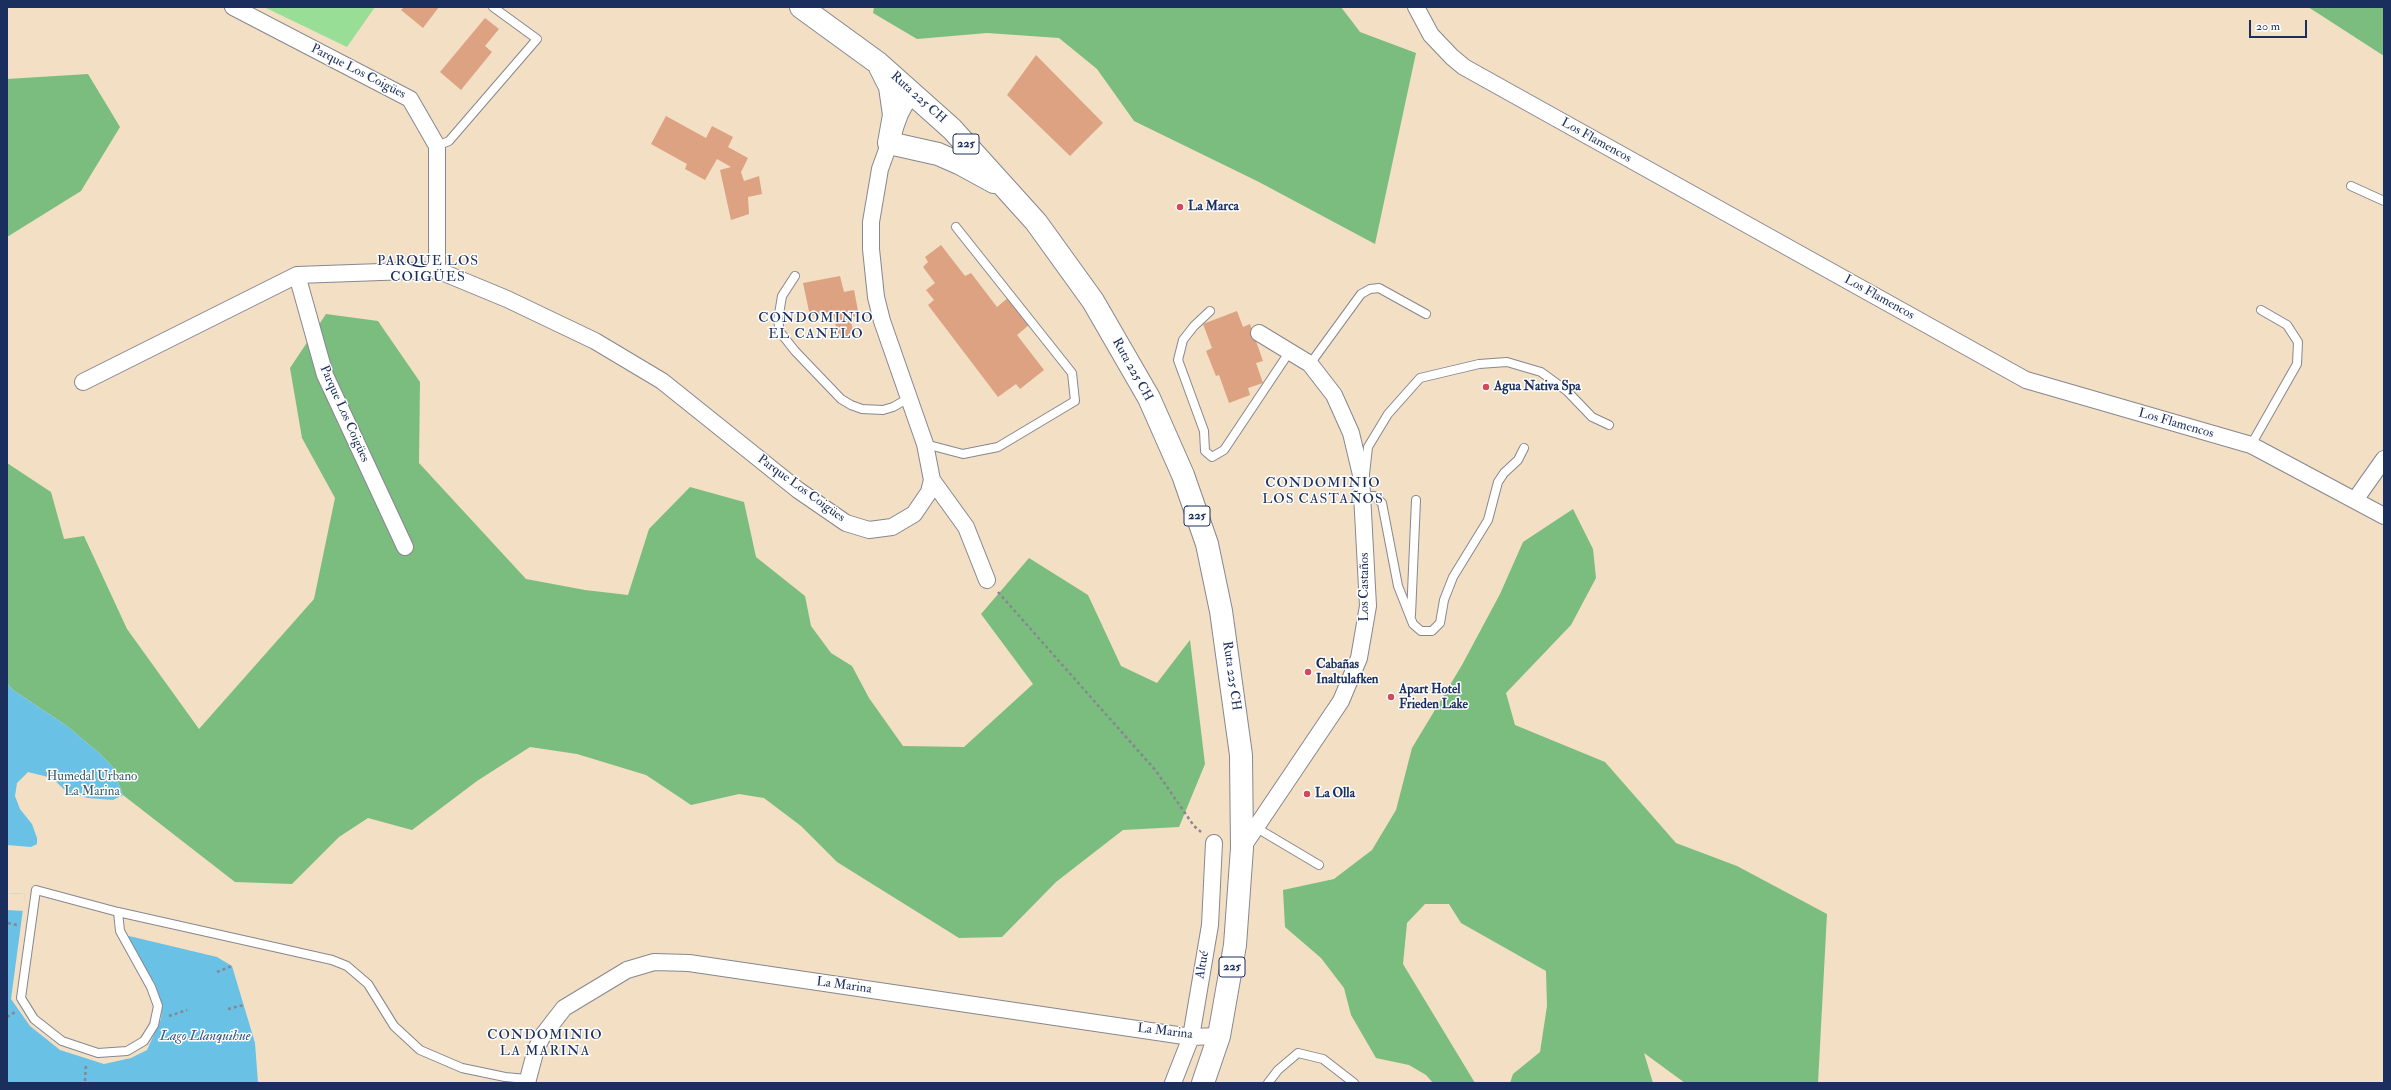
<!DOCTYPE html>
<meta charset="utf-8">
<style>
body{margin:0}
#map{position:relative;width:2391px;height:1090px;overflow:hidden;background:#f3dfc3;font-family:"IM FELL Double Pica",serif}
canvas{display:block}
.frame{position:absolute;inset:0;border:8px solid #1b2f5e;pointer-events:none}
.scale{position:absolute;left:2249px;top:20px;width:58px;height:18px;box-sizing:border-box;border:2px solid #1b2f5e;border-top:0;padding-left:5px;font-size:12px;line-height:14px;white-space:nowrap;color:#1b2f5e;-webkit-text-stroke:3px #fff;paint-order:stroke}
</style>
<div id="map">
<canvas width="2391" height="1090"></canvas>
<div class="frame"></div>
<div class="scale">20 m</div>
</div>
<script>
const ctx = document.querySelector('canvas').getContext('2d');
ctx.lineJoin = 'round';
function fill(path, color) {
  ctx.fillStyle = color;
  ctx.fill(path, 'evenodd');
}
function poly(rows) {
  const path = new Path2D();
  for (const r of rows) {
    path.moveTo(r[0], r[1]);
    for (let i = 2; i < r.length; i += 2) path.lineTo(r[i], r[i + 1]);
  }
  return path;
}
function strokePath(path, color, width, dash) {
  ctx.strokeStyle = color;
  ctx.lineWidth = width;
  ctx.lineCap = dash ? 'butt' : 'round';
  ctx.setLineDash(dash || []);
  ctx.stroke(path);
}
function drawText(font, color, halo, rows, align = 'center') {
  ctx.font = font + ' "IM FELL Double Pica",serif';
  ctx.lineWidth = 3;
  ctx.setLineDash([]);
  ctx.textBaseline = 'middle';
  ctx.strokeStyle = halo;
  ctx.fillStyle = color;
  for (const [text, x, y, turn = 0] of rows) {
    ctx.save();
    ctx.translate(x, y);
    ctx.rotate((+turn || 0) * Math.PI / 180);
    ctx.textAlign = isNaN(turn) ? turn : align;
    if (halo) ctx.strokeText(text, 0, 0);
    ctx.fillText(text, 0, 0);
    ctx.restore();
  }
}
fill(poly([
 [264,7,375,7,347,47]
]), '#99de96');
fill(poly([
 [874,7,1341,7,1360,32,1416,53,1375,244,1259,182,1134,121,1097,69,1059,38,987,33,917,39,873,13],
 [2308,7,2384,7,2384,56,2319,14],
 [88,74,120,127,81,191,7,237,7,79],
 [326,314,378,321,420,382,419,463,526,579,585,590,628,595,649,529,690,487,744,502,756,557,805,596,811,626,831,653,852,666,869,698,903,746,964,747,1033,684,981,614,1029,558,1088,595,1121,666,1157,683,1190,640,1205,764,1179,827,1123,830,1056,882,1002,937,959,938,837,862,801,826,764,798,739,794,691,805,646,775,577,754,530,747,477,781,412,830,368,818,339,837,292,884,235,882,123,795,112,766,99,753,67,726,13,690,7,683,7,463,51,492,64,539,84,536,127,629,199,729,314,599,335,498,302,438,290,368],
 [1573,509,1593,549,1596,578,1571,625,1506,693,1515,725,1605,762,1676,843,1737,866,1827,914,1818,1083,1685,1083,1644,1053,1653,1083,1510,1083,1513,1074,1540,1052,1547,1006,1546,971,1461,923,1449,904,1425,904,1407,923,1403,964,1475,1083,1433,1083,1426,1075,1409,1065,1376,1058,1351,1015,1344,988,1321,958,1285,927,1283,890,1334,879,1372,850,1396,810,1412,748,1462,665,1500,594,1523,542]
]), '#7abd7f');
fill(poly([
 [7,683,13,690,67,726,99,753,112,766,123,795,113,800,88,798,68,793,52,778,28,772,17,783,15,796,20,809,32,824,37,838,37,844,31,847,7,845],
 [7,893,25,894,11,999,30,1026,60,1050,104,1064,131,1058,147,1050,161,1019,162,1006,155,984,126,940,129,936,217,957,232,966,255,1043,258,1083,7,1083]
]), '#69c1e6');
fill(poly([
 [7,893,25,894,24,911,7,910]
]), '#f3dfc3');
fill(poly([
 [404,7,439,7,423,28,401,10],
 [485,18,499,29,485,46,492,52,461,90,440,72],
 [1036,55,1103,123,1070,156,1007,95],
 [666,116,706,138,712,126,733,137,728,147,748,158,741,172,744,181,759,176,762,194,748,197,749,214,731,220,720,170,731,167,717,159,705,180,685,169,687,164,651,144],
 [941,245,965,276,971,273,997,307,1009,297,1029,325,1017,335,1044,370,1020,389,1016,384,998,397,928,305,934,300,926,290,935,283,923,267,928,262,925,257],
 [840,276,844,292,854,290,859,316,850,317,854,335,838,338,833,311,810,316,803,283],
 [1237,311,1243,327,1250,324,1263,361,1256,363,1263,383,1248,388,1250,395,1229,403,1219,375,1216,376,1206,351,1212,348,1203,324]
]), '#dca282');
const lane = poly([
 [437,146,449,141,537,39,493,7],
 [2351,186,2384,201],
 [795,276,782,296,778,320,780,332,795,351,841,399,851,405,862,409,883,410,893,407,909,398],
 [1210,311,1194,326,1183,340,1178,360,1204,431,1205,451,1212,457,1224,450,1290,351],
 [1310,364,1361,294,1370,289,1379,288,1426,314],
 [925,444,963,454,998,447,1075,401,1072,373,956,227],
 [2251,445,2297,364,2298,342,2287,325,2261,310],
 [1365,474,1368,447,1388,414,1420,378,1479,364,1507,362,1541,372,1567,391,1592,417,1609,425],
 [1362,495,1362,497,1374,496,1382,503,1398,586,1413,624,1421,631,1432,631,1440,623,1444,600,1453,577,1488,520,1498,482,1504,473,1518,460,1524,448],
 [1411,615,1416,500],
 [1255,827,1319,865],
 [118,912,120,931,151,987,158,1006,154,1025,144,1041,127,1051,98,1053,62,1041,34,1019,21,998,36,890,118,912,332,960,347,966,368,984,394,1026,420,1050,462,1068,505,1077,527,1079],
 [1268,1083,1278,1070,1298,1053,1323,1059,1354,1083]
]);
const street = poly([
 [233,7,410,99,437,146,437,270],
 [1416,7,1431,35,1452,57,1464,67,2026,380,2251,445,2384,516],
 [297,275,325,375,405,547],
 [83,382,297,275,437,270,507,299,595,341,662,381,798,490,846,523,869,530,892,527,914,514,929,492,932,480,925,444,882,321,876,297,871,249,871,222,880,169,900,114,912,92],
 [932,480,966,527,987,580],
 [2355,500,2384,459],
 [1242,848,1341,701,1359,658,1368,606,1361,475,1351,433,1334,395,1310,364,1259,333],
 [527,1083,536,1049,543,1035,564,1008,627,970,654,962,689,963,1191,1037,1219,1036],
 [1173,1083,1191,1037,1210,925,1214,843]
]);
const primary = poly([
 [801,7,878,63,952,129,1036,222,1093,301,1149,398,1183,475,1207,544,1221,611,1241,755,1242,848,1235,945,1219,1036,1203,1083],
 [880,67,890,87,894,115,889,143,938,154,961,164,994,182]
]);
strokePath(lane, '#878790', 10);
strokePath(street, '#878790', 18);
strokePath(primary, '#878790', 24);
strokePath(poly([
 [998,592,1156,771,1194,826,1201,832],
 [8,923,17,925],
 [217,972,232,966],
 [228,1009,244,1005],
 [169,1016,187,1010],
 [7,1017,15,1012],
 [85,1081,86,1064]
]), '#878790', 2.5, [3, 3]);
strokePath(lane, '#fff', 8);
strokePath(street, '#fff', 16);
strokePath(primary, '#fff', 22);
for (const [x, y, r, color] of [
 [1180,207,4,"#d1495b"],
 [1486,387,4,"#d1495b"],
 [1308,672,4,"#d1495b"],
 [1391,697,4,"#d1495b"],
 [1307,794,4,"#d1495b"]
]) {
  const dot = new Path2D();
  dot.arc(x, y, r, 0, 2 * Math.PI);
  ctx.fillStyle = color;
  ctx.fill(dot);
  strokePath(dot, '#fff', 1.5);
}
for (const [x, y, w] of [
 [966,144,26],
 [1197,516,26],
 [1232,967,26]
]) {
  const box = new Path2D();
  box.roundRect(x - w / 2, y - 10, w, 20, 3);
  ctx.fillStyle = '#fff';
  ctx.fill(box);
  strokePath(box, '#1b2f5e', 1);
}
drawText('bold 12px', '#1b2f5e', null, [
 ["225",966,144],
 ["225",1197,516],
 ["225",1232,967]
]);
drawText('13px', '#1b2f5e', '#fff', [
 ["Parque Los Coigües",358,72,27],
 ["Ruta 225 CH",918,98,42],
 ["Los Flamencos",1596,141,29],
 ["Los Flamencos",1879,298,29],
 ["Ruta 225 CH",1132,370,61],
 ["Parque Los Coigües",344,414,66],
 ["Los Flamencos",2176,424,16],
 ["Parque Los Coigües",801,489,36],
 ["Los Castaños",1365,587,-90],
 ["Ruta 225 CH",1231,676,82],
 ["Altué",1203,965,-80],
 ["La Marina",844,986,8],
 ["La Marina",1165,1032,7]
]);
drawText('bold 13px', '#1b2f5e', '#fff', [
 ["La Marca",1188,207],
 ["Agua Nativa Spa",1494,387],
 ["Cabañas",1316,665],
 ["Inaltulafken",1316,680],
 ["Apart Hotel",1399,690],
 ["Frieden Lake",1399,705],
 ["La Olla",1315,794]
], 'left');
drawText('13px', '#3a5b6c', '#fff', [
 ["Humedal Urbano",92,777],
 ["La Marina",92,792]
]);
ctx.letterSpacing = '1px';
drawText('14px', '#1b2f5e', '#fff', [
 ["PARQUE LOS",428,262],
 ["COIGÜES",428,278],
 ["CONDOMINIO",816,319],
 ["EL CANELO",816,335],
 ["CONDOMINIO",1323,484],
 ["LOS CASTAÑOS",1323,500],
 ["CONDOMINIO",545,1036],
 ["LA MARINA",545,1052]
]);
ctx.letterSpacing = '0px';
drawText('italic 14px', '#325b87', '#fff', [
 ["Lago Llanquihue",205,1037]
]);
</script>
